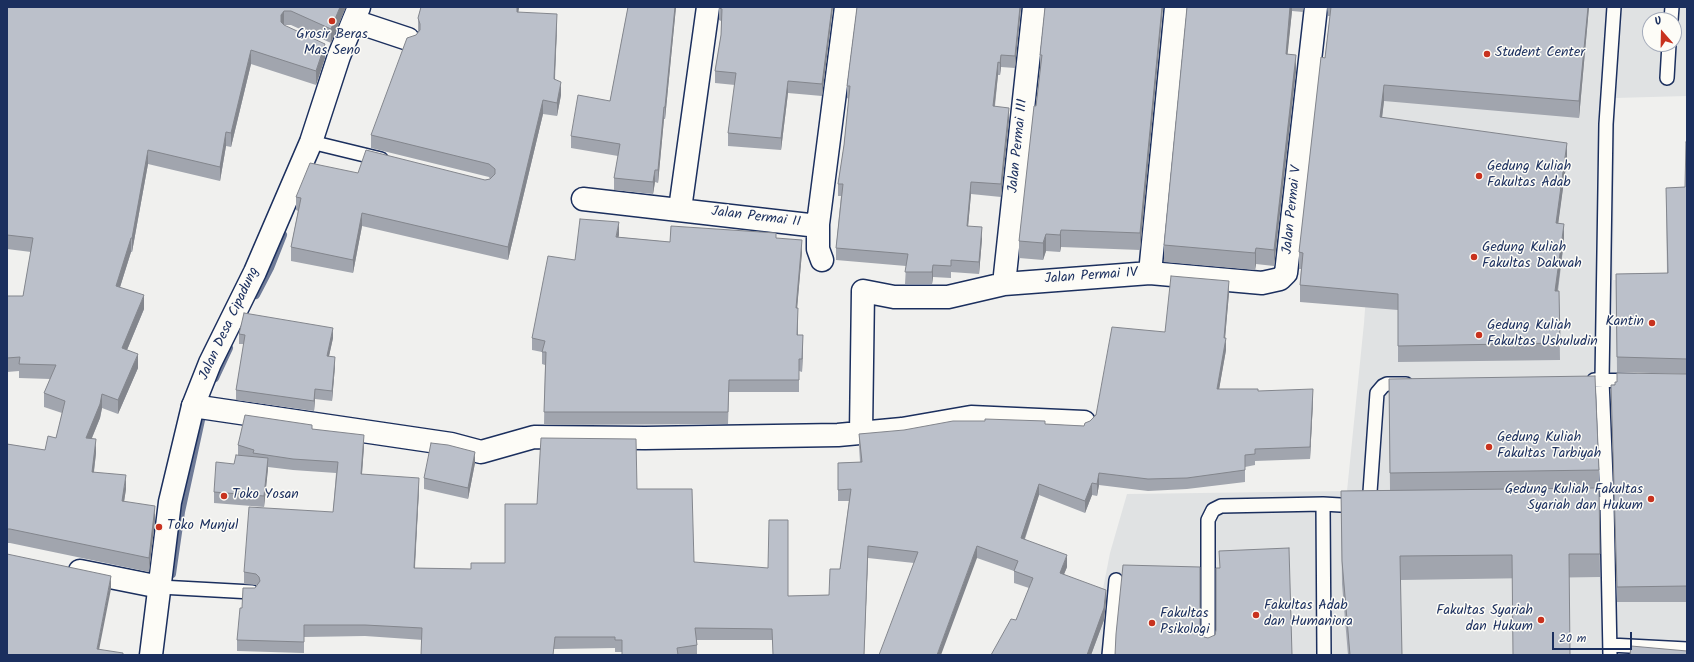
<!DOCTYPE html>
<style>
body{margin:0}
#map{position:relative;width:1694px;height:662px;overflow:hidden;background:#f0f0ee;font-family:Kalam,sans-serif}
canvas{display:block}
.frame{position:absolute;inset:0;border:8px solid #1b2f5e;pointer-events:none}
.north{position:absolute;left:1642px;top:12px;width:40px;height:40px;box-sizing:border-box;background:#fdfcf7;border:1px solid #a3aaba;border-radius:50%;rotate:340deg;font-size:11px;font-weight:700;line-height:16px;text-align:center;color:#1b2f5e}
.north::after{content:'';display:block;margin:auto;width:14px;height:18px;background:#c8321e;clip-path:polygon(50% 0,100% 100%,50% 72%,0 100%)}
.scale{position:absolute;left:1552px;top:632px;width:80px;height:18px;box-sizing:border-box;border:2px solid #1b2f5e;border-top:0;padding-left:5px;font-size:12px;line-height:14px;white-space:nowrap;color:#1b2f5e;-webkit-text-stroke:3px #fdfcf7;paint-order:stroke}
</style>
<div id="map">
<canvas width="1694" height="662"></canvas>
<div class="frame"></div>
<div class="north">U</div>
<div class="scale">20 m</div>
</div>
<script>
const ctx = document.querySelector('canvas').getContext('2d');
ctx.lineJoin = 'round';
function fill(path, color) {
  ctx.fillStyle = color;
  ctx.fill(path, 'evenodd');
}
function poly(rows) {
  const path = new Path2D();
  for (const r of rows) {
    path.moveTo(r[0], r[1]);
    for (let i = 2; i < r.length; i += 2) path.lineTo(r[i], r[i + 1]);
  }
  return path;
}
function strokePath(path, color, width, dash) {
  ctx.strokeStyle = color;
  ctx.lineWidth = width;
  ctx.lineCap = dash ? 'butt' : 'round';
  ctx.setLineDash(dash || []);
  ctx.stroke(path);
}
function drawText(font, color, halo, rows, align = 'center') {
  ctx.font = font + ' Kalam,sans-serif';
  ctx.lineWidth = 3;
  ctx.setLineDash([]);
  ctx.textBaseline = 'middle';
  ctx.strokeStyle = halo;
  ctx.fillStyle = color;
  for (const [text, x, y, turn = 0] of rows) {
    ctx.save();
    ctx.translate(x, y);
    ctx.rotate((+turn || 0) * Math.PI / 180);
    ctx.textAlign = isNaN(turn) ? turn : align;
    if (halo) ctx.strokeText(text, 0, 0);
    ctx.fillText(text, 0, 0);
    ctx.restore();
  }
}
fill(poly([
 [1387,7,1687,7,1687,96,1615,98,1613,280,1687,279,1687,655,1090,655,1110,553,1127,494,1347,491,1364,323],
 [1650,20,1674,20,1674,44,1650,44]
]), '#e0e2e3');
strokePath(poly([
 [256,295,270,268,283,235],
 [215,378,229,348],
 [172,574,181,512,203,411]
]), '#6f7b97', 8);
const service = poly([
 [1671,20,1672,7],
 [1667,78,1669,44],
 [311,142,381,159],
 [1594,380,1634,381],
 [1607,503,1602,380,1606,124,1614,7],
 [1323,504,1324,655],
 [1582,504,1607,503,1610,655],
 [1369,506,1377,393,1383,386,1387,384,1406,384],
 [160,587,252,592],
 [1610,645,1687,649],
 [1109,655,1116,580],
 [1208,655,1208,520,1213,510,1221,506,1323,504,1358,506]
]);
const minor = poly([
 [354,21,408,39],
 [583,199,809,225,818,224],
 [680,209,708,7],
 [822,260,818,249,818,224,846,7],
 [1150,273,1176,7],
 [1004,284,1034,7],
 [193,406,451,444,481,452,534,437,645,438,838,435,902,429,971,417,1084,422],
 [861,433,863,291,894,297,948,297,1004,284,1150,273,1262,283,1280,279,1286,273,1316,7],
 [80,571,160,587]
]);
const tertiary = poly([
 [151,655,170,502,193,406,210,363,255,272,311,142,339,56,359,7]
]);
strokePath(service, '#1b2f5e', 16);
strokePath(minor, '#1b2f5e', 25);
strokePath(tertiary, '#1b2f5e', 25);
strokePath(service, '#fdfcf7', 13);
strokePath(minor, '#fdfcf7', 22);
strokePath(tertiary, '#fdfcf7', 22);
fill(poly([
 [7,7,346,7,331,43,291,25,284,25,325,58,316,85,251,64,231,147,226,146,220,181,148,164,132,252,131,252,120,287,144,309,127,350,138,368,118,414,102,408,100,418,92,438,96,453,94,472,126,489,124,501,155,520,149,572,10,543,7,543,7,444,45,450,56,438,62,413,44,407,44,393,50,379,19,378,19,371,7,372,7,296,23,296,31,252,7,249],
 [421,7,519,7,518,12,557,27,555,80,561,95,557,116,543,114,508,260,362,226,353,273,291,261,291,247,298,211,296,210,296,197,358,173,485,180,490,179,489,177,371,148,371,135,416,35,418,32,418,18],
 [628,7,676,7,665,119,664,119,658,183,655,182,653,194,614,190,614,178,618,156,571,148,571,136,610,101],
 [719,7,833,7,822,96,788,93,781,150,728,146,728,133,735,85,715,83,715,71,721,35,721,21,719,20],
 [1021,7,1015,68,1001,67,1000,75,998,75,995,106,1009,120,1001,197,971,194,968,226,982,239,979,274,951,272,951,278,933,277,932,284,905,284,906,266,836,260,836,248,841,196,838,196,838,184,844,145,849,99,847,98,847,86],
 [1163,7,1140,250,1061,247,1060,252,1046,251,1043,260,1019,258,1019,241,1040,71,1040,55],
 [1187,7,1304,7,1303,12,1292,11,1287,54,1296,71,1274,266,1256,264,1255,270,1164,262,1164,245],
 [1327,7,1589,7,1579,118,1384,101,1382,117,1567,159,1558,223,1564,241,1558,291,1559,291,1560,360,1398,362,1398,310,1300,302,1300,285,1301,269,1299,269,1299,252,1325,58,1330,16,1328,16],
 [1687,142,1687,374,1617,372,1616,274,1667,273,1666,188,1685,187],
 [619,235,618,237,670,242,776,238,802,252,797,308,798,321,798,335,803,348,802,372,799,371,799,392,729,392,728,424,544,425,545,365,542,364,542,352,532,350,532,338,575,260],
 [1229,293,1225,338,1226,350,1219,389,1258,391,1313,401,1310,459,1255,461,1255,465,1245,467,1245,482,1187,489,1148,491,1099,485,1097,496,1092,495,1085,513,1039,495,1025,539,1067,567,1064,574,1106,602,1104,620,1091,655,991,655,1016,620,1029,588,1014,583,1014,571,977,558,914,563,868,558,864,655,772,640,697,640,697,655,622,655,622,652,615,652,615,648,555,649,365,636,304,637,304,653,237,651,237,640,242,608,257,586,256,585,244,584,244,572,333,512,336,473,293,470,268,467,264,507,214,503,214,492,234,464,238,455,238,445,312,429,364,446,362,474,419,489,415,568,471,569,505,563,537,504,637,489,694,562,788,596,829,595,840,569,849,501,838,501,838,463,860,462,859,446,859,434,1045,424,1084,426,1090,421,1165,332],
 [239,334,333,338,329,356,335,366,332,401,315,399,314,411,236,400,236,390,244,344,239,344],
 [1687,374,1687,602,1617,602,1611,385],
 [1389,379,1599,470,1600,577,1400,580,1402,655,1348,655,1342,584,1341,491,1390,490],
 [475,463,468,499,424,489,424,478]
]), '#a1a5ae');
fill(poly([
 [340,7,346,7,331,43,331,29],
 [517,7,519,7,517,25],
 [675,7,676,7,665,119,665,107],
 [832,7,833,7,822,96,822,84],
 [1020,7,1021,7,1015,68,1015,56],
 [1162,7,1163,7,1140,250,1140,233],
 [1290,7,1292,7,1292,11,1286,70,1286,54],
 [1588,7,1589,7,1579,118,1579,101],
 [284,11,284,25,281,29,281,15],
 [557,14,557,27,554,93,554,79],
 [325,44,325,58,316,85,316,71],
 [251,50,251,64,231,147,231,133],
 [1001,55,1001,67,1000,75,1000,63],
 [1296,55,1296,71,1274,266,1274,250],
 [998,62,998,75,993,119,993,106],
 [788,81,788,93,781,150,781,138],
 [561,82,561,95,557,116,557,103],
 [1384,85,1384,101,1380,134,1380,117],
 [543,100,543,114,508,260,508,247],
 [664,107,664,119,658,183,658,170],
 [1009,108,1009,120,1001,197,1001,184],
 [226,132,226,146,220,181,220,167],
 [1567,143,1567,159,1556,240,1556,223],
 [148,150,148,164,132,252,132,238],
 [655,170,655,182,653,194,653,182],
 [971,182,971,194,967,238,967,226],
 [362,213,362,226,353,273,353,260],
 [619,222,619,235,616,250,616,237],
 [1564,224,1564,241,1555,308,1555,291],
 [982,227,982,239,979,274,979,262],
 [1061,230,1061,247,1060,252,1060,235],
 [1046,234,1046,251,1043,260,1043,243],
 [131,238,131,252,116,300,116,286],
 [802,240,802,252,796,321,796,308],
 [1256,248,1256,264,1255,270,1255,253],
 [933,265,933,277,932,284,932,272],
 [1229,281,1229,293,1224,350,1224,338],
 [144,295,144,309,122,362,122,348],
 [798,308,798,321,797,347,797,335],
 [333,328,333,338,327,365,327,356],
 [803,335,803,348,802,372,802,359],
 [1226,338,1226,350,1217,401,1217,389],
 [138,354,138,368,118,414,118,400],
 [335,357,335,366,332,401,332,391],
 [315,389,315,399,314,411,314,401],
 [1313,389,1313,401,1310,459,1310,447],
 [102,394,102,408,100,418,86,452,86,438],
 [364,435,364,446,361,486,361,474],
 [96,439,96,453,92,486,92,472],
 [475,452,475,463,468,499,468,488],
 [268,458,268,469,264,507,264,496],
 [1099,473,1099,485,1097,496,1097,484],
 [126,475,126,489,122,515,122,501],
 [419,478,419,489,414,580,414,568],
 [1092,483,1092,495,1085,513,1085,501],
 [1039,484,1039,495,1021,549,1021,538],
 [155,506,155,520,149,572,149,558],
 [868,546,868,558,864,655],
 [977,546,977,558,941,655,937,655],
 [1067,555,1067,567,1060,584,1060,573],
 [111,576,111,589,98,655,97,649],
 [1106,590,1106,602,1104,620,1091,655,1087,655]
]), '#83868d');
const building = poly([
 [7,7,340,7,331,29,291,11,284,11,281,15,281,22,284,25,325,44,316,71,251,50,231,133,226,132,220,167,148,150,132,238,131,238,116,286,144,295,122,348,138,354,118,400,102,394,100,404,86,438,96,439,92,472,126,475,122,501,155,506,149,558,10,529,7,529,7,444,45,450,48,436,56,438,65,401,44,393,56,365,19,364,20,357,7,358,7,296,23,296,33,238,7,235,7,7],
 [421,7,517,7,517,12,557,14,554,79,561,82,557,103,543,100,508,247,362,213,353,260,291,247,301,198,296,197,310,163,358,173,366,150,485,180,490,179,495,174,495,169,489,164,371,135,407,38,416,35,420,30,420,24,418,18,421,7],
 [628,7,675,7,665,107,664,107,658,170,655,170,653,182,614,178,620,144,571,136,578,95,610,101,628,7],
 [719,7,832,7,822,84,788,81,781,138,728,133,736,73,715,71,721,35,722,9,719,8,719,7],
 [857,7,1020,7,1015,56,1001,55,1000,63,998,62,993,106,1009,108,1001,184,971,182,967,226,982,227,979,262,951,260,951,266,933,265,932,272,905,272,908,254,836,248,843,184,838,184,844,145,850,86,847,86,857,7],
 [1045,7,1162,7,1140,233,1061,230,1060,235,1046,234,1043,243,1019,241,1034,106,1036,106,1042,55,1040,55,1045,7],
 [1187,7,1290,7,1286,54,1296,55,1274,250,1256,248,1255,253,1164,245,1187,7],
 [1331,7,1588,7,1579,101,1384,85,1380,117,1567,143,1556,223,1564,224,1555,291,1559,291,1560,343,1398,346,1398,294,1300,285,1303,253,1299,252,1321,57,1325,58,1331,7],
 [1686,142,1687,142,1687,359,1617,357,1616,274,1668,273,1666,188,1685,187,1686,142],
 [580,219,619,222,616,237,670,242,671,226,776,233,776,238,802,240,796,308,798,308,797,335,803,335,802,359,799,359,799,380,729,380,728,412,544,412,546,352,542,352,545,341,532,338,548,256,575,260,580,219],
 [1171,276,1229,281,1224,338,1226,338,1217,389,1258,389,1258,391,1313,389,1310,447,1255,449,1255,454,1245,455,1245,470,1187,478,1148,479,1099,473,1097,484,1092,483,1085,501,1039,484,1021,538,1067,555,1060,573,1106,590,1104,608,1087,655,991,655,1011,619,1016,620,1033,578,1014,571,1018,561,977,546,937,655,879,655,918,552,868,546,864,655,773,655,772,629,695,628,697,645,677,648,678,655,622,655,622,640,615,640,615,637,555,637,553,655,421,655,422,628,365,625,304,625,304,642,237,640,240,608,242,608,243,588,255,588,260,581,259,577,256,574,244,572,249,507,333,512,338,462,293,459,253,453,254,450,238,445,245,415,312,425,312,429,364,435,361,474,419,478,414,568,471,569,471,563,505,563,505,504,537,504,541,438,636,439,637,489,692,489,694,562,768,568,769,520,788,520,788,596,829,595,830,569,840,569,851,489,838,490,838,463,862,462,859,434,904,430,953,421,985,421,985,419,1045,421,1045,424,1084,426,1085,423,1090,421,1096,415,1112,327,1165,332,1171,276],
 [244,313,333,328,327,356,335,357,332,391,315,389,314,401,236,390,245,335,239,334,244,313],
 [1617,373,1687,374,1687,586,1617,587,1611,385,1615,385,1615,382,1617,382,1617,373],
 [1595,376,1599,470,1390,473,1389,379,1595,376],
 [431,443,448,445,475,452,468,488,424,478,431,443],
 [236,455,268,458,264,496,214,492,216,462,234,464,236,455],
 [1599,488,1600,554,1569,554,1570,655,1513,655,1512,555,1400,556,1402,655,1350,655,1342,561,1341,491,1599,488],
 [1289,548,1292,655,1115,655,1116,634,1123,565,1200,567,1200,630,1204,637,1208,638,1215,635,1216,630,1216,568,1220,568,1219,551,1289,548],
 [7,554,111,576,97,649,123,653,123,655,7,655,7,554],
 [1631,646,1687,651,1687,655,1630,655,1631,646]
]);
fill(building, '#bbc0ca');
strokePath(building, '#83868d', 1);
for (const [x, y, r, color] of [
 [332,21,4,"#c8321e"],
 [1487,54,4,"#c8321e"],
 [1479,176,4,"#c8321e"],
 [1474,257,4,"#c8321e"],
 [1652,323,4,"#c8321e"],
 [1479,335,4,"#c8321e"],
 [1489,447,4,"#c8321e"],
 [224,496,4,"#c8321e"],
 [1651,499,4,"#c8321e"],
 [159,527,4,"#c8321e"],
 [1256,615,4,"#c8321e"],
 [1541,620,4,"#c8321e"],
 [1152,623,4,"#c8321e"]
]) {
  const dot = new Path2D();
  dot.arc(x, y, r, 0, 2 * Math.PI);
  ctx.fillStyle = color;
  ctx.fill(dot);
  strokePath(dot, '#fdfcf7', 1.5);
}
drawText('14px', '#1b2f5e', '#fdfcf7', [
 ["Grosir Beras",332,36,"center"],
 ["Mas Seno",332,52,"center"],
 ["Student Center",1495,54],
 ["Gedung Kuliah",1487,168],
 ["Fakultas Adab",1487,184],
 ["Gedung Kuliah",1482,249],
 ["Fakultas Dakwah",1482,265],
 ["Kantin",1644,323,"right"],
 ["Gedung Kuliah",1487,327],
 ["Fakultas Ushuludin",1487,343],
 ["Gedung Kuliah",1497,439],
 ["Fakultas Tarbiyah",1497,455],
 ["Gedung Kuliah Fakultas",1643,491,"right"],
 ["Syariah dan Hukum",1643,507,"right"],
 ["Toko Yosan",232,496],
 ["Toko Munjul",167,527],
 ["Fakultas Adab",1264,607],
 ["dan Humaniora",1264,623],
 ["Fakultas Syariah",1533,612,"right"],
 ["dan Hukum",1533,628,"right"],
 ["Fakultas",1160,615],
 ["Psikologi",1160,631]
], 'left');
drawText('14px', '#1b2f5e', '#fdfcf7', [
 ["Jalan Permai III",1019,146,-84],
 ["Jalan Permai V",1293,210,-84],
 ["Jalan Permai II",756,218,7],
 ["Jalan Permai IV",1091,277,-4],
 ["Jalan Desa Cipadung",230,324,-65]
]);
</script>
